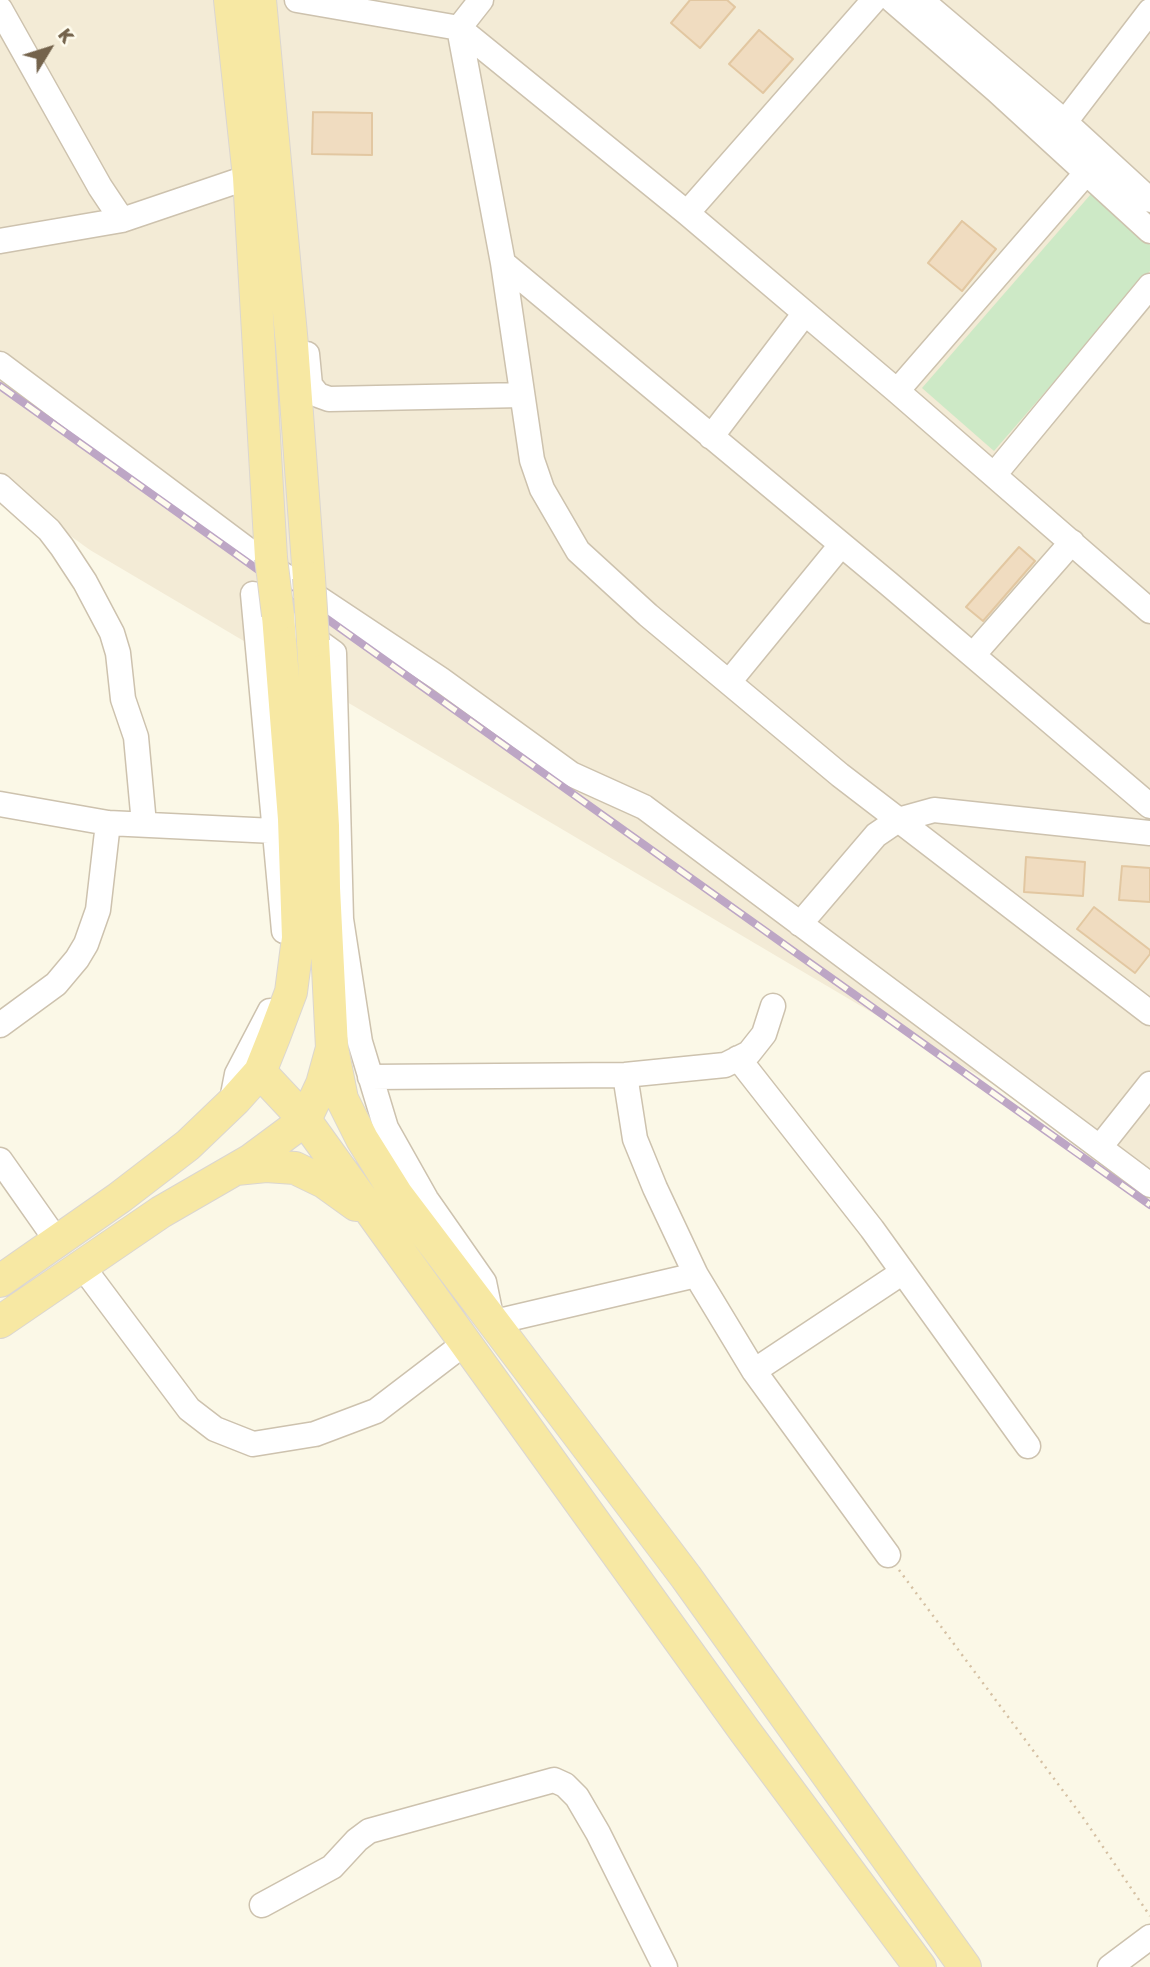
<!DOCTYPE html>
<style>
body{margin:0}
#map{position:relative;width:1150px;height:1967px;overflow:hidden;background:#fbf8e7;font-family:Rubik,sans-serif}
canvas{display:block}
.north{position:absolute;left:14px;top:14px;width:70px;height:70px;-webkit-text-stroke:5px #fefbed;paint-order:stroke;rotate:52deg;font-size:19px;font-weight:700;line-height:28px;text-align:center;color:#74634c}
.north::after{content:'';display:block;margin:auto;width:24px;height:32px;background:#74634c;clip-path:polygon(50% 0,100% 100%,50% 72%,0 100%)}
</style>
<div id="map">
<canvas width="1150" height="1967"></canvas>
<div class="north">K</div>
</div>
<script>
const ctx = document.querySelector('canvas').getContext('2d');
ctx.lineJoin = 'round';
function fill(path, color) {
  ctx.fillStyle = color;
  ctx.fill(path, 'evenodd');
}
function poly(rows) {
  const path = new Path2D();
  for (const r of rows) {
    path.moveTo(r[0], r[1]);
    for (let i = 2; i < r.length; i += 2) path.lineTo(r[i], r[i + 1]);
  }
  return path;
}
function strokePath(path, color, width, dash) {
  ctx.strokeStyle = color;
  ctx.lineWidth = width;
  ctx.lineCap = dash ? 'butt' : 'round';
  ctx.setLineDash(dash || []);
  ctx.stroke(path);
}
fill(poly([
 [0,0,1150,0,1150,1177,90,550,0,485]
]), '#f3ebd6');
fill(poly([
 [1091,194,1150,245,1150,271,994,451,922,388]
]), '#cde9c6');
const building = poly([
 [690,0,727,0,735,7,700,48,671,23,690,0],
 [759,30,793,59,763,93,729,64,759,30],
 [313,112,372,113,372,155,312,154,313,112],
 [962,221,996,249,962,291,928,263,962,221],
 [1019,547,1035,561,983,621,966,607,1019,547],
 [1026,857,1085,862,1083,896,1024,892,1026,857],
 [1122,866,1150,868,1150,902,1119,900,1122,866],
 [1094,907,1150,950,1150,954,1135,973,1077,929,1094,907]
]);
fill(building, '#f0dcc0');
strokePath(building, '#e2c7a1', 2);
const minor = poly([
 [297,0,459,28,687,213,897,391,1150,611],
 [481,0,459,28,503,263,532,460,542,489,578,551,648,615,840,775,1150,1013],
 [892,0,996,90,1150,231],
 [921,0,1065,122,1150,200],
 [0,9,100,187,122,220],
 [1065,122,1150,11],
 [687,213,874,0],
 [0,241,122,220,249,177],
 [503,263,889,584,1150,806],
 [307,354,310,385,318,395,329,399,522,395],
 [0,364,264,562,440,679,571,774,644,807,1150,1185],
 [897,391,1087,172],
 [711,437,805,313],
 [994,475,1150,286],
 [0,486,49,530,62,547,85,582,112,633,118,653,123,699,136,737,144,824],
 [973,655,1072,542],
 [729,682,841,545],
 [0,804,108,823,274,831],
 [800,924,876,835,898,820,934,810,1150,833],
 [284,931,253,594,334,653,341,919,360,1042,386,1128,426,1199,484,1282,491,1316],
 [0,1025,56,984,77,959,86,944,98,910,108,823],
 [738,1058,872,1229,1028,1446],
 [625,1075,635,1139,655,1188,696,1275,754,1371,888,1555],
 [370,1077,625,1075,725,1065,749,1053,764,1034,773,1006],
 [231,1105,237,1074,270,1011],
 [1100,1147,1150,1084],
 [0,1160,57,1241],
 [82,1266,189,1409,215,1429,253,1444,315,1434,376,1411,465,1343],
 [495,1322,696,1275],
 [754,1371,903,1272],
 [262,1905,332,1867,357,1840,369,1831,554,1780,565,1785,577,1797,598,1833,665,1967],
 [1110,1967,1150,1937]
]);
const major = poly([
 [230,0,249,177,271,558],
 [260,0,292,345,309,578],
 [332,1048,342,1099,362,1139,397,1195,686,1577,965,1967],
 [260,1072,305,1120,744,1730,920,1967],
 [236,1169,266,1166,295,1168,324,1182,356,1205],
 [0,1281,119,1198,188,1145,235,1100,260,1072,274,1037,291,992,298,938,294,819,278,615],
 [0,1322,161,1212,251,1160,305,1120,322,1084,332,1048,324,888,323,826,313,641]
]);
strokePath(minor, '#cdc2ae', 27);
strokePath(major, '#dbd6d0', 34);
strokePath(poly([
 [899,1570,1084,1819,1150,1916]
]), '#d5c0a3', 2.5, [2, 5]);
strokePath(minor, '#fff', 24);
strokePath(major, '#f7e8a3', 32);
const rail = poly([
 [0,386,1150,1205]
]);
strokePath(rail, '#bda6c5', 8);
strokePath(rail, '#fefbed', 5, [16]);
const majorBridge = poly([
 [271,558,278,615],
 [309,578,313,641]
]);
strokePath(majorBridge, '#dbd6d0', 34, []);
strokePath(majorBridge, '#f7e8a3', 32);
</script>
